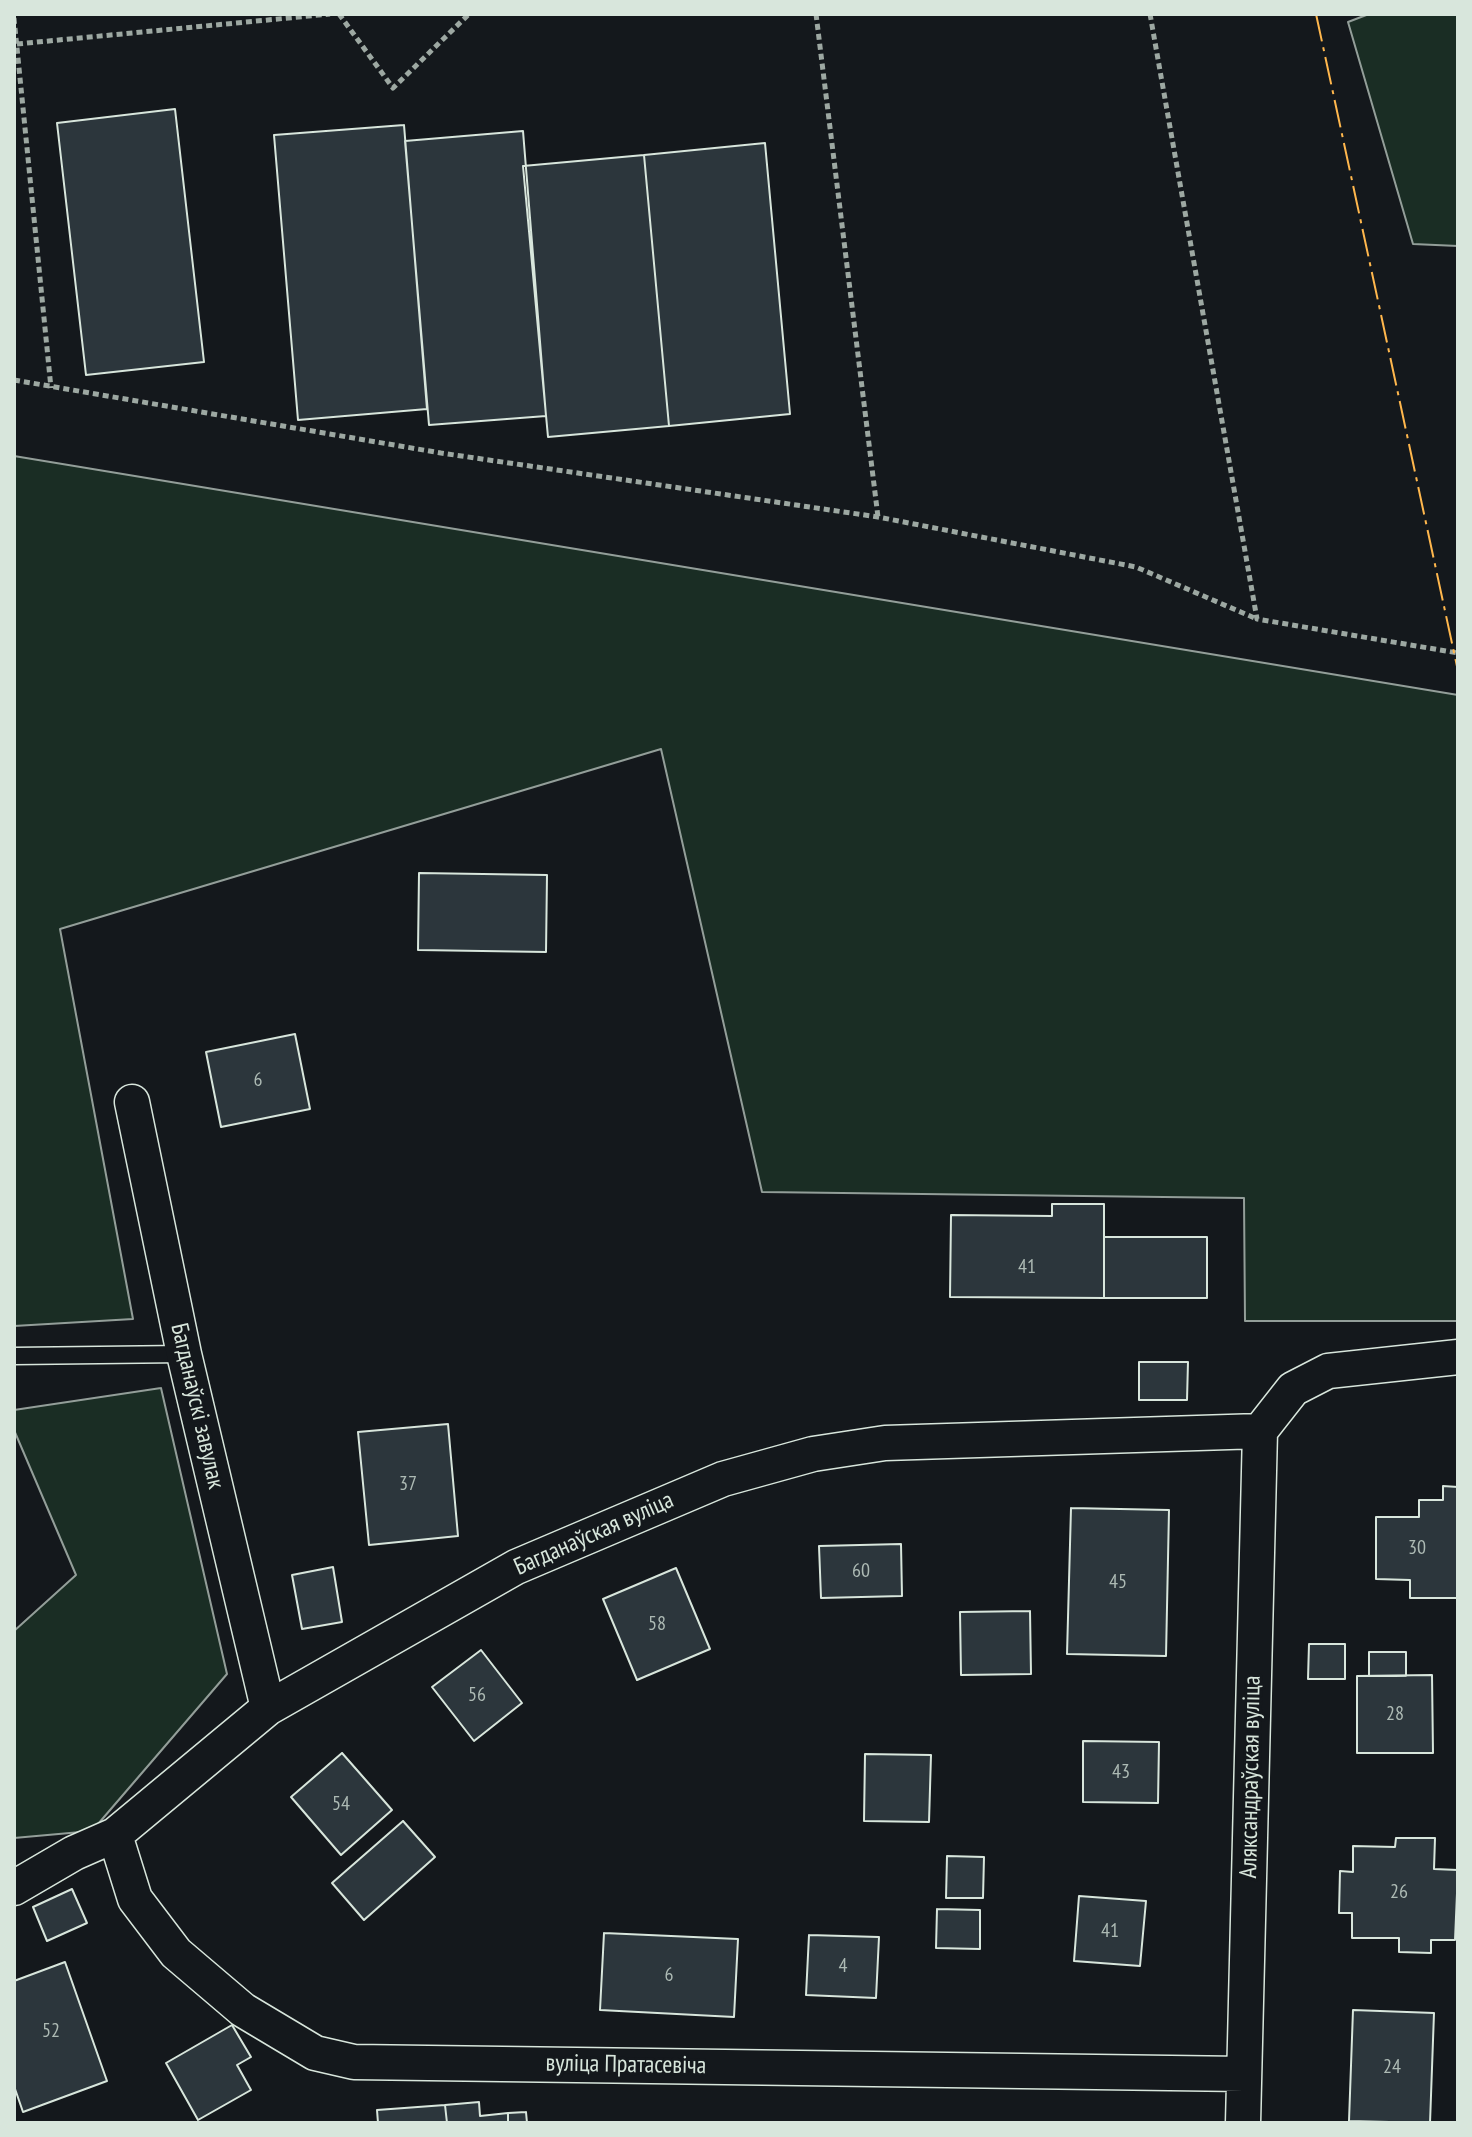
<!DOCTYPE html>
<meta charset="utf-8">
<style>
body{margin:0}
#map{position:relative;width:1472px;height:2137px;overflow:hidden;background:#14181c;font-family:"PT Sans Narrow",sans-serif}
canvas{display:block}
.frame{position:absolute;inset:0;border:16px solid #d8e6dc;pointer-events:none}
</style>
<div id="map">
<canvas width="1472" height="2137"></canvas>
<div class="frame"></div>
</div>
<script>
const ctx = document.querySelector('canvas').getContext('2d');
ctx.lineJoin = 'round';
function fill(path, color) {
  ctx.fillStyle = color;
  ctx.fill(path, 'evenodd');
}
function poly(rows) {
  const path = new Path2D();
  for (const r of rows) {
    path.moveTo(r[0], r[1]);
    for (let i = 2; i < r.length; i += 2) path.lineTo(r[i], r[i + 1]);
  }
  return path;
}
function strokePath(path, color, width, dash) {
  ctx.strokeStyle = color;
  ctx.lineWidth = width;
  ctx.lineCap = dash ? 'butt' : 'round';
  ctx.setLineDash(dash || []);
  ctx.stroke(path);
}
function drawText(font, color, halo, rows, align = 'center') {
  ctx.font = font + ' "PT Sans Narrow",sans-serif';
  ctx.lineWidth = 6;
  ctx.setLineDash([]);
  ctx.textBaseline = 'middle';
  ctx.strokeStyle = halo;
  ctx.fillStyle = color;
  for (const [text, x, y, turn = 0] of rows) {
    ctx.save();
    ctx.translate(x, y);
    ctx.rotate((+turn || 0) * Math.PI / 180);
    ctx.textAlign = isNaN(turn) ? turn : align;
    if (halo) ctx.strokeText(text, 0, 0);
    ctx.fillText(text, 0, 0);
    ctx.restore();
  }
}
const green = poly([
 [1369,14,1458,14,1458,246,1413,244,1348,22,1369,14],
 [14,456,1458,695,1458,1321,1245,1321,1244,1198,762,1192,661,749,60,929,133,1319,14,1326,14,456],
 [161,1388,227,1674,92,1831,14,1838,14,1631,76,1575,14,1430,14,1410,161,1388]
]);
fill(green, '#1a2d24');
strokePath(green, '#939e99', 2);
const building = poly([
 [175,109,204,362,86,375,57,123,175,109],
 [404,125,427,409,298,420,274,135,404,125],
 [523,131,546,416,429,425,405,141,523,131],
 [765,143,790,414,669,426,644,155,765,143],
 [644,155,669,426,548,437,523,166,644,155],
 [419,873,547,875,546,952,418,950,419,873],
 [295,1034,310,1109,221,1127,206,1052,295,1034],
 [1052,1204,1104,1204,1104,1298,950,1297,951,1215,1052,1216,1052,1204],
 [1104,1237,1207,1237,1207,1298,1104,1298,1104,1237],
 [1139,1362,1188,1362,1187,1400,1139,1400,1139,1362],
 [448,1424,458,1536,369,1545,358,1432,448,1424],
 [1443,1486,1458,1487,1458,1598,1410,1598,1410,1580,1376,1579,1376,1517,1419,1517,1419,1500,1443,1500,1443,1486],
 [1071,1508,1169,1510,1166,1656,1067,1654,1071,1508],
 [901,1544,902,1596,821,1598,819,1546,901,1544],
 [333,1567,342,1622,302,1629,292,1575,333,1567],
 [676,1568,710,1649,637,1680,603,1599,676,1568],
 [1030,1611,1031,1674,961,1675,960,1612,1030,1611],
 [1309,1644,1345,1644,1345,1679,1308,1679,1309,1644],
 [481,1650,522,1703,474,1741,432,1687,481,1650],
 [1369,1652,1406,1652,1406,1676,1369,1676,1369,1652],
 [1432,1675,1433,1753,1357,1753,1357,1676,1432,1675],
 [1083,1741,1159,1742,1158,1803,1083,1802,1083,1741],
 [342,1753,392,1810,341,1855,291,1797,342,1753],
 [865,1754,931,1755,929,1822,864,1821,865,1754],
 [403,1821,435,1857,364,1920,332,1883,403,1821],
 [1396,1838,1435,1838,1434,1869,1458,1870,1455,1940,1431,1940,1431,1953,1399,1952,1399,1938,1352,1938,1352,1913,1339,1913,1340,1871,1353,1872,1353,1846,1395,1847,1396,1838],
 [947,1856,984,1857,983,1898,946,1898,947,1856],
 [72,1889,87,1923,47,1941,33,1907,72,1889],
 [1079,1896,1146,1901,1140,1966,1074,1961,1079,1896],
 [937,1909,980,1910,980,1949,936,1948,937,1909],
 [604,1933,738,1939,734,2017,600,2010,604,1933],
 [809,1935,879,1937,876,1998,806,1995,809,1935],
 [65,1962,107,2081,23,2112,14,2086,14,1981,65,1962],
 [1353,2010,1434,2013,1430,2123,1349,2121,1353,2010],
 [232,2025,251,2057,237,2065,251,2090,198,2120,166,2063,232,2025],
 [479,2102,480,2116,508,2113,508,2123,447,2123,445,2105,479,2102],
 [445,2105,447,2123,378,2123,377,2110,445,2105],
 [526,2112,527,2123,508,2123,508,2113,526,2112]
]);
fill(building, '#2c363c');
strokePath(building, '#d8e6dc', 2);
const service = poly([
 [14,1356,184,1354]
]);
const minor = poly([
 [132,1102,184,1354,268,1708],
 [1260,1431,1293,1389,1328,1371,1458,1357],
 [115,1835,135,1899,176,1953,243,2010,315,2053,354,2062,1244,2074],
 [14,1888,74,1853,115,1835,268,1708,516,1567,723,1479,813,1454,885,1443,1260,1431],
 [1243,2123,1260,1431]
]);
strokePath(service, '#d8e6dc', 19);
strokePath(minor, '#d8e6dc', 37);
strokePath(poly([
 [339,14,393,88,469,14],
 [816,14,878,517],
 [1150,14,1257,619,1458,653],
 [14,18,51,388],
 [17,44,330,14],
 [14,380,441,453,878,517,1136,567,1257,619]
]), '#9da8a2', 5, [6, 4]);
strokePath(service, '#14181c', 16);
strokePath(minor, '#14181c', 34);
strokePath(poly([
 [1316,14,1458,671]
]), '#ffb74d', 2, [28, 6, 4, 6]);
drawText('20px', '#adbab4', null, [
 ["6",258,1080],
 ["41",1027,1267],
 ["37",408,1484],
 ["30",1417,1548],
 ["60",861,1571],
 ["45",1118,1582],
 ["58",657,1624],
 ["56",477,1695],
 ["28",1395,1714],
 ["43",1121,1772],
 ["54",341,1804],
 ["26",1399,1892],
 ["41",1110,1931],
 ["4",843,1966],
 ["6",669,1975],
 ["52",51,2031],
 ["24",1392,2067]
]);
drawText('24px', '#d8e6dc', '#14181c', [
 ["Багданаўскі завулак",197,1406,77],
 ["Багданаўская вуліца",594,1534,-24],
 ["Аляксандраўская вуліца",1251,1777,-89],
 ["вуліца Пратасевіча",626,2065,1]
]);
</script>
